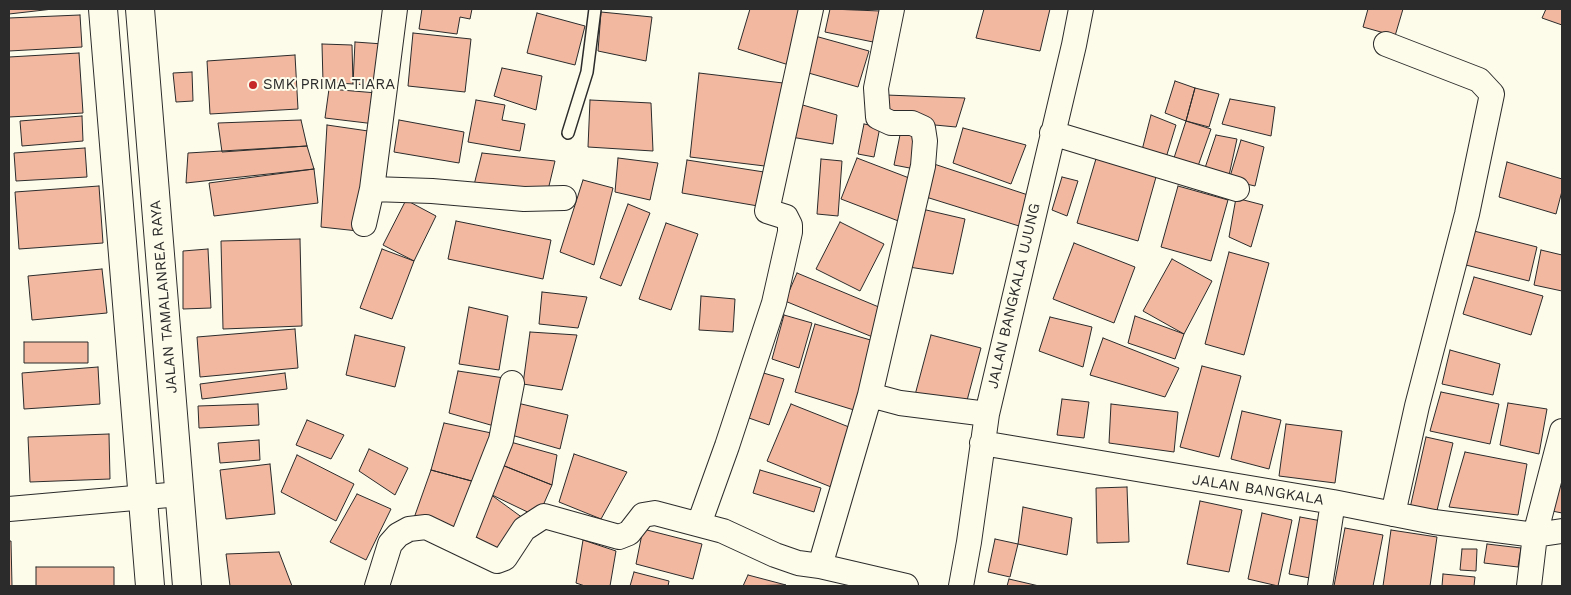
<!DOCTYPE html>
<style>
body{margin:0}
#map{position:relative;width:1571px;height:595px;overflow:hidden;background:#fdfbea;font-family:"Work Sans",sans-serif}
canvas{display:block}
.frame{position:absolute;inset:0;border:10px solid #2b2b2b;pointer-events:none}
</style>
<div id="map">
<canvas width="1571" height="595"></canvas>
<div class="frame"></div>
</div>
<script>
const ctx = document.querySelector('canvas').getContext('2d');
ctx.lineJoin = 'round';
function fill(path, color) {
  ctx.fillStyle = color;
  ctx.fill(path, 'evenodd');
}
function poly(rows) {
  const path = new Path2D();
  for (const r of rows) {
    path.moveTo(r[0], r[1]);
    for (let i = 2; i < r.length; i += 2) path.lineTo(r[i], r[i + 1]);
  }
  return path;
}
function strokePath(path, color, width, dash) {
  ctx.strokeStyle = color;
  ctx.lineWidth = width;
  ctx.lineCap = dash ? 'butt' : 'round';
  ctx.setLineDash(dash || []);
  ctx.stroke(path);
}
function drawText(font, color, halo, rows, align = 'center') {
  ctx.font = font + ' "Work Sans",sans-serif';
  ctx.lineWidth = 4;
  ctx.setLineDash([]);
  ctx.textBaseline = 'middle';
  ctx.strokeStyle = halo;
  ctx.fillStyle = color;
  for (const [text, x, y, turn = 0] of rows) {
    ctx.save();
    ctx.translate(x, y);
    ctx.rotate((+turn || 0) * Math.PI / 180);
    ctx.textAlign = isNaN(turn) ? turn : align;
    if (halo) ctx.strokeText(text, 0, 0);
    ctx.fillText(text, 0, 0);
    ctx.restore();
  }
}
const building = poly([
 [9,9,53,9,9,14,9,9],
 [422,9,472,9,470,19,460,17,457,34,419,29,422,9],
 [750,9,809,9,792,66,738,49,750,9],
 [830,9,880,11,873,42,825,32,830,9],
 [984,9,1050,9,1040,51,976,38,984,9],
 [1368,9,1403,9,1395,36,1363,27,1368,9],
 [1546,9,1562,9,1562,25,1542,18,1546,9],
 [601,12,652,17,646,61,598,51,601,12],
 [537,13,585,26,575,65,527,53,537,13],
 [80,15,82,47,9,51,9,18,80,15],
 [413,33,471,39,465,92,408,86,413,33],
 [815,36,869,51,858,87,805,72,815,36],
 [355,42,383,44,381,86,353,84,355,42],
 [322,44,352,45,353,84,323,82,322,44],
 [79,53,83,113,9,117,9,57,79,53],
 [295,55,298,109,210,114,207,61,295,55],
 [502,68,542,76,536,110,494,96,502,68],
 [192,72,193,101,176,102,173,73,192,72],
 [699,73,783,83,773,167,690,157,699,73],
 [1175,81,1195,88,1186,121,1165,113,1175,81],
 [1195,88,1219,94,1209,127,1186,121,1195,88],
 [329,89,377,93,375,124,325,118,329,89],
 [886,95,965,98,956,127,882,120,886,95],
 [1230,99,1275,107,1271,136,1222,124,1230,99],
 [476,100,505,105,502,120,525,124,520,151,468,142,476,100],
 [590,100,651,103,653,151,588,147,590,100],
 [789,101,837,115,833,144,785,136,789,101],
 [1151,115,1176,125,1165,161,1141,154,1151,115],
 [82,116,83,141,22,146,20,121,82,116],
 [301,120,307,146,222,152,218,123,301,120],
 [399,120,464,132,459,163,394,152,399,120],
 [1186,121,1211,129,1197,169,1173,161,1186,121],
 [864,124,880,127,874,157,858,154,864,124],
 [327,125,375,132,358,231,321,227,327,125],
 [902,125,928,130,920,170,894,165,902,125],
 [963,128,1026,145,1011,184,953,163,963,128],
 [1216,135,1237,139,1228,180,1203,174,1216,135],
 [1241,140,1264,147,1255,186,1229,180,1241,140],
 [307,146,314,169,186,183,188,153,307,146],
 [85,148,87,177,16,181,14,153,85,148],
 [1098,152,1158,170,1138,241,1077,223,1098,152],
 [482,153,555,161,548,190,473,189,482,153],
 [618,158,658,163,650,200,615,192,618,158],
 [857,158,917,181,901,222,841,199,857,158],
 [821,159,842,161,838,216,817,214,821,159],
 [687,160,764,172,758,206,682,193,687,160],
 [1507,162,1562,179,1562,191,1556,214,1499,197,1507,162],
 [934,164,1028,195,1019,226,926,197,934,164],
 [314,169,318,203,214,216,209,183,314,169],
 [1062,177,1078,181,1067,216,1052,210,1062,177],
 [583,180,613,188,594,265,560,252,583,180],
 [99,186,103,243,19,249,15,192,99,186],
 [1178,186,1228,200,1211,261,1161,247,1178,186],
 [1236,198,1263,205,1251,247,1229,237,1236,198],
 [406,200,436,216,414,261,383,245,406,200],
 [628,204,650,213,621,286,600,278,628,204],
 [922,209,965,219,953,274,909,267,922,209],
 [456,221,551,240,543,279,448,259,456,221],
 [840,222,884,244,860,291,816,269,840,222],
 [666,223,698,234,671,310,639,299,666,223],
 [1474,231,1537,247,1529,281,1466,265,1474,231],
 [300,239,302,326,223,329,221,241,300,239],
 [1074,243,1135,267,1114,323,1053,299,1074,243],
 [208,249,211,308,183,309,183,251,208,249],
 [382,249,414,261,392,319,360,308,382,249],
 [1541,250,1562,255,1562,291,1534,285,1541,250],
 [1229,252,1269,263,1244,355,1205,344,1229,252],
 [1172,259,1212,281,1184,334,1143,311,1172,259],
 [102,269,107,313,32,320,28,276,102,269],
 [797,273,886,310,875,338,785,301,797,273],
 [1474,277,1543,296,1531,335,1463,314,1474,277],
 [542,292,587,297,578,328,539,324,542,292],
 [701,296,735,299,733,332,699,330,701,296],
 [469,307,508,316,499,370,459,364,469,307],
 [784,315,812,323,799,368,772,359,784,315],
 [1135,316,1184,334,1175,359,1128,343,1135,316],
 [1050,317,1092,327,1083,367,1039,351,1050,317],
 [815,324,874,341,854,410,795,392,815,324],
 [295,329,298,368,200,377,197,337,295,329],
 [530,332,577,335,562,390,523,384,530,332],
 [355,335,405,347,395,387,346,375,355,335],
 [931,335,981,348,965,408,915,395,931,335],
 [1103,338,1179,368,1165,397,1090,375,1103,338],
 [24,342,88,342,88,363,24,363,24,342],
 [1450,350,1500,364,1493,395,1442,384,1450,350],
 [1202,366,1241,376,1219,457,1180,447,1202,366],
 [98,367,100,404,24,409,22,373,98,367],
 [458,371,504,378,494,426,449,413,458,371],
 [760,372,784,379,769,425,746,417,760,372],
 [285,373,287,389,202,399,200,384,285,373],
 [1441,392,1499,404,1490,444,1430,431,1441,392],
 [1062,399,1089,402,1084,438,1057,435,1062,399],
 [513,402,568,415,560,449,508,434,513,402],
 [1508,403,1547,409,1539,454,1500,445,1508,403],
 [258,404,259,425,199,428,198,406,258,404],
 [791,404,854,429,831,487,767,461,791,404],
 [1111,404,1178,412,1174,452,1109,443,1111,404],
 [1242,411,1281,420,1269,469,1231,459,1242,411],
 [307,420,344,435,331,459,296,445,307,420],
 [444,423,496,434,479,483,431,470,444,423],
 [1286,424,1342,431,1335,483,1279,476,1286,424],
 [109,434,110,479,30,482,28,437,109,434],
 [1426,437,1453,443,1435,519,1410,508,1426,437],
 [259,440,260,460,220,463,218,443,259,440],
 [507,441,557,455,552,485,502,465,507,441],
 [369,449,408,468,395,495,359,471,369,449],
 [1465,452,1527,464,1518,515,1449,507,1465,452],
 [574,454,627,472,601,519,559,502,574,454],
 [297,455,354,484,336,521,281,492,297,455],
 [270,464,275,514,226,519,220,470,270,464],
 [502,465,552,485,538,517,490,494,502,465],
 [431,470,479,483,461,534,414,518,431,470],
 [760,470,821,488,814,512,753,493,760,470],
 [1562,476,1562,513,1552,511,1562,476],
 [1127,487,1129,542,1097,543,1096,488,1127,487],
 [357,494,391,509,366,560,330,542,357,494],
 [490,494,527,521,505,554,476,537,490,494],
 [1200,501,1242,510,1229,572,1187,564,1200,501],
 [1023,507,1072,518,1067,555,1018,544,1023,507],
 [1262,513,1292,520,1278,586,1248,579,1262,513],
 [1300,517,1327,522,1315,579,1289,574,1300,517],
 [1345,528,1383,535,1373,586,1334,586,1345,528],
 [643,529,702,544,693,579,636,564,643,529],
 [1391,530,1437,537,1430,586,1383,586,1391,530],
 [995,539,1018,544,1010,577,988,572,995,539],
 [583,540,616,551,610,586,585,586,576,583,583,540],
 [9,541,11,541,12,586,9,586,9,541],
 [1487,544,1521,548,1518,567,1484,563,1487,544],
 [1462,549,1477,549,1476,571,1460,570,1462,549],
 [279,552,292,586,230,586,226,554,279,552],
 [36,567,114,567,114,586,36,586,36,567],
 [634,572,669,581,668,586,630,586,634,572],
 [1443,574,1475,577,1474,586,1442,586,1443,574],
 [748,575,786,585,743,586,748,575],
 [1009,579,1039,586,1007,586,1009,579]
]);
fill(building, '#f2b8a0');
strokePath(building, '#2b2b2b', 1);
const lane = poly([
 [568,133,587,72,595,9]
]);
const street = poly([
 [1386,44,1479,80,1492,94,1467,214,1417,406,1393,514],
 [1052,133,1237,189],
 [372,189,432,191,524,199,564,198],
 [364,224,372,189,395,9],
 [870,395,923,166,925,141,923,128,912,123,891,123,878,117,876,88,892,9],
 [982,443,1333,502,1434,522,1535,535,1562,531],
 [9,509,180,494],
 [699,524,727,446,774,303,790,232,790,225,786,217,767,211,811,9],
 [461,542,501,440,512,383],
 [820,566,906,586],
 [377,586,390,544,398,535,409,529,426,527,497,561,505,558,524,529,544,516,619,537,629,533,643,515,655,513,723,531,775,555,798,563,820,566,870,395,900,403,987,414],
 [961,586,969,542,987,414,1074,45,1081,9],
 [1320,586,1333,502],
 [1529,586,1535,535,1562,431]
]);
const primary = poly([
 [103,9,150,586],
 [140,9,187,586]
]);
strokePath(lane, '#2b2b2b', 14);
strokePath(street, '#2b2b2b', 26);
strokePath(primary, '#2b2b2b', 30);
strokePath(lane, '#fdfbea', 11);
strokePath(street, '#fdfbea', 24);
strokePath(primary, '#fdfbea', 28);
for (const [x, y, r, color] of [
 [253,85,5,"#c62828"]
]) {
  const dot = new Path2D();
  dot.arc(x, y, r, 0, 2 * Math.PI);
  ctx.fillStyle = color;
  ctx.fill(dot);
  strokePath(dot, '#fdfbea', 2);
}
drawText('15px', '#2b2b2b', '#fdfbea', [
 ["SMK PRIMA TIARA",263,85]
], 'left');
drawText('15px', '#2b2b2b', '#fdfbea', [
 ["JALAN BANGKALA UJUNG",1014,296,-77],
 ["JALAN TAMALANREA RAYA",164,297,-95],
 ["JALAN BANGKALA",1258,490,9]
]);
</script>
